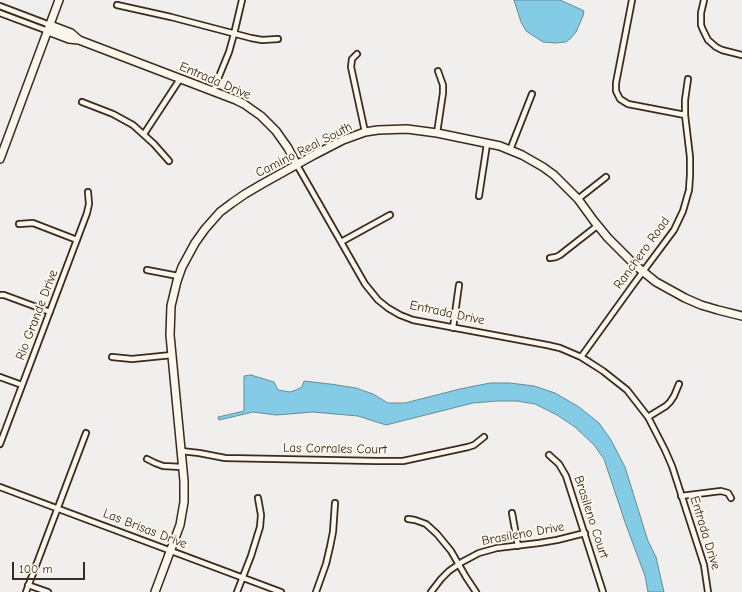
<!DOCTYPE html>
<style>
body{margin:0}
#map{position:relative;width:742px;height:592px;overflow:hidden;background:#f0efee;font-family:"Comic Neue",sans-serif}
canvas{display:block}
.scale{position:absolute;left:12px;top:562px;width:73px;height:18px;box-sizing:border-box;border:2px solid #3b2a1e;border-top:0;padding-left:5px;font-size:12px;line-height:14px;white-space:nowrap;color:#3b2a1e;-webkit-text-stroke:3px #fbf7ec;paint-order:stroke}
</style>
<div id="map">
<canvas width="742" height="592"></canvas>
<div class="scale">100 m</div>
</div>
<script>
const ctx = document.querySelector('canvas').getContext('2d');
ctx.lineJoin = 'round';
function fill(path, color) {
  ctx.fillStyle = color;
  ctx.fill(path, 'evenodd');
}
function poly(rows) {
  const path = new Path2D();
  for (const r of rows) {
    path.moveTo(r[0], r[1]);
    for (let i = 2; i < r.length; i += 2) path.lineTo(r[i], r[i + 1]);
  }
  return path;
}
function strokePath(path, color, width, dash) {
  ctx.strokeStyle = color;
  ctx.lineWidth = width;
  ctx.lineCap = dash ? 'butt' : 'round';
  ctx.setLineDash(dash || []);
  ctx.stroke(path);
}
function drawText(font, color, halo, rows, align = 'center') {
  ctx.font = font + ' "Comic Neue",sans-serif';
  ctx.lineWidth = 4;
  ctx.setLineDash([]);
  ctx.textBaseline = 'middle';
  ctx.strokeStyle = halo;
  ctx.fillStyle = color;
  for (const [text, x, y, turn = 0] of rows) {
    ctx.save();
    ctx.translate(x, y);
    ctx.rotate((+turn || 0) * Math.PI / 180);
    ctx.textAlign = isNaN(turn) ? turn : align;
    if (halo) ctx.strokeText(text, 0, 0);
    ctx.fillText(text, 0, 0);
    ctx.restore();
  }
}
const water = poly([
 [514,0,560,0,580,9,584,11,583,16,576,32,571,38,566,42,555,43,543,42,526,31,521,22,514,0],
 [251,375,274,382,278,390,290,392,296,390,302,387,304,381,330,384,356,388,373,394,388,403,405,403,460,389,490,383,510,383,534,386,555,393,579,407,599,423,611,440,625,467,648,541,656,557,664,592,648,592,645,576,626,525,604,459,594,445,575,427,557,415,535,404,517,401,497,401,473,403,386,425,358,416,313,412,276,415,253,412,219,420,218,417,244,411,244,376,251,375]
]);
fill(water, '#84cce5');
strokePath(water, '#678b95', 1);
const street = poly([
 [632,0,616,83,616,91,620,99,628,104,685,115],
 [704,0,701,13,701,25,703,30,708,40,716,47,722,50,742,55],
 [117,5,171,17,251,38,262,40,278,39],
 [0,6,50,25],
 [0,13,48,31],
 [357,54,352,59,351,67,365,132],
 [213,91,229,52,234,34,242,0],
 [82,102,113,114,133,125,154,144,169,161],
 [437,133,443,93,443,85,438,71],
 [144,134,180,79],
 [510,150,532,94],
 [297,165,365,284,378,300,388,308,400,315,413,320,547,345,560,348,581,357,589,362,603,371,627,390,648,417,665,450,672,466,704,565,708,592],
 [479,196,487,144],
 [578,199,606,177],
 [19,224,33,223,77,240],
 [341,242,390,215],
 [550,258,556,257,560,255,597,226],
 [147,270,178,276],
 [0,295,4,295,50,312],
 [453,328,459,285],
 [112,357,132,359,172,355],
 [581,357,633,285,674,230,683,211,689,190,690,175,690,157,685,115,685,100,688,79],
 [0,377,22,385],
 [648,417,666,406,670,402,674,396,679,384],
 [0,444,87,213,89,204,88,192],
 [181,451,199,453,225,458,377,461,403,461,468,447,474,445,484,437],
 [549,455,559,464,566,476,603,592],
 [147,459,155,463,163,466,182,467],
 [0,487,281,592],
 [681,496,721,491,728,493,731,498],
 [512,513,518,546],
 [408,519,415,520,426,524,437,534,451,551,466,577,476,592],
 [28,585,48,592],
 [26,592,86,433],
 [237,592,251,556,260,527,261,515,258,498],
 [316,592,326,564,330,547,333,532,335,503],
 [431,592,441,579,449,571,462,562,479,553,497,548,539,543,557,540,585,533]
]);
const secondary = poly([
 [50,25,71,33,79,40,236,100,244,104,261,116,276,131,288,148,297,165],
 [48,31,69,39,79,40],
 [0,159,59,0],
 [155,592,180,525,184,502,184,481,170,335,171,306,177,281,182,267,195,243,205,229,220,212,232,203,245,194,262,184,314,155,343,140,365,132,378,130,407,129,437,133,500,146,522,155,543,167,554,175,578,199,594,221,608,238,635,265,656,282,685,298,701,305,718,310,742,316]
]);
strokePath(street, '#3b2a1e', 8);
strokePath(secondary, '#3b2a1e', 10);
strokePath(street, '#fbf7ec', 4.5);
strokePath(secondary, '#fbf7ec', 7);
drawText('13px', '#3b2a1e', '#fbf7ec', [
 ["Entrada Drive",215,81,23],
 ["Camino Real South",304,150,-27],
 ["Ranchero Road",642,253,-54],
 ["Entrada Drive",447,313,12],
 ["Rio Grande Drive",37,315,-69],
 ["Las Corrales Court",335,449,1],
 ["Brasileno Court",591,517,72],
 ["Las Brisas Drive",145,529,21],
 ["Entrada Drive",705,533,73],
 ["Brasileno Drive",523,534,-10]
]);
</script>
